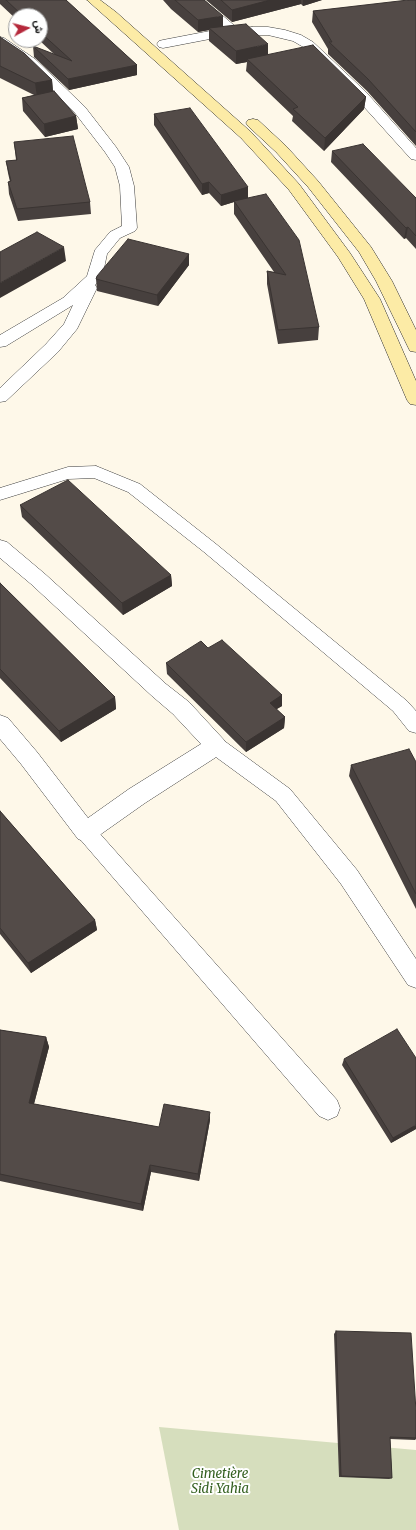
<!DOCTYPE html>
<meta charset="utf-8">
<style>
body{margin:0}
#map{position:relative;width:416px;height:1530px;overflow:hidden;background:#fef8e9;font-family:Merriweather,Vazirmatn,serif}
canvas{display:block}
.north{position:absolute;left:8px;top:8px;width:40px;height:40px;box-sizing:border-box;background:#fff;border:1px solid #9d9d9d;border-radius:50%;rotate:83deg;font-size:11px;font-weight:700;line-height:16px;text-align:center;color:#0b0b0b}
.north::after{content:'';display:block;margin:auto;width:14px;height:18px;background:#b5283b;clip-path:polygon(50% 0,100% 100%,50% 72%,0 100%)}
</style>
<div id="map">
<canvas width="416" height="1530"></canvas>
<div class="north">ش</div>
</div>
<script>
const ctx = document.querySelector('canvas').getContext('2d');
ctx.lineJoin = 'round';
function fill(path, color) {
  ctx.fillStyle = color;
  ctx.fill(path, 'evenodd');
}
function poly(rows) {
  const path = new Path2D();
  for (const r of rows) {
    path.moveTo(r[0], r[1]);
    for (let i = 2; i < r.length; i += 2) path.lineTo(r[i], r[i + 1]);
  }
  return path;
}
function strokePath(path, color, width, dash) {
  ctx.strokeStyle = color;
  ctx.lineWidth = width;
  ctx.lineCap = dash ? 'butt' : 'round';
  ctx.setLineDash(dash || []);
  ctx.stroke(path);
}
function drawText(font, color, halo, rows, align = 'center') {
  ctx.font = font + ' Merriweather,serif';
  ctx.lineWidth = 4;
  ctx.setLineDash([]);
  ctx.textBaseline = 'middle';
  ctx.strokeStyle = halo;
  ctx.fillStyle = color;
  for (const [text, x, y, turn = 0] of rows) {
    ctx.save();
    ctx.translate(x, y);
    ctx.rotate((+turn || 0) * Math.PI / 180);
    ctx.textAlign = isNaN(turn) ? turn : align;
    if (halo) ctx.strokeText(text, 0, 0);
    ctx.fillText(text, 0, 0);
    ctx.restore();
  }
}
fill(poly([
 [159,1427,416,1450,416,1530,179,1530]
]), '#d6debd');
const lane = poly([
 [193,0,204,0,242,32,236,35,232,34,193,0],
 [96,466,140,484,216,544,407,701,416,711,416,733,409,731,393,711,204,552,128,492,94,478,68,479,0,500,0,488,68,467,96,466],
 [216,738,223,740,290,789,357,870,416,959,416,988,408,985,341,884,276,801,209,752,206,746,209,740,216,738],
 [86,823,93,826,337,1100,340,1108,337,1116,328,1120,319,1116,79,838,76,832,79,826,86,823]
]);
const street = poly([
 [252,27,268,27,285,30,301,35,313,42,366,92,416,148,416,160,411,159,356,98,305,48,293,41,268,35,252,35,215,38,163,48,159,47,157,44,159,41,163,40,215,30,252,27],
 [0,37,4,38,35,59,85,107,116,147,129,167,134,186,137,228,135,231,120,238,107,254,102,278,95,285,97,288,77,329,58,352,6,401,0,402,0,388,46,344,64,324,73,305,6,346,0,347,0,335,63,298,87,276,95,250,110,232,122,226,120,186,115,167,105,152,75,113,27,65,0,47,0,37],
 [0,540,7,542,45,574,166,684,189,702,224,740,227,746,224,752,145,803,94,839,86,842,78,839,21,764,0,739,0,715,8,718,37,752,88,818,129,789,201,744,173,714,152,696,31,584,0,558,0,540]
]);
const secondary = poly([
 [87,0,100,0,116,12,251,132,299,184,350,253,380,299,416,381,416,405,410,404,407,400,364,299,338,257,289,190,241,138,87,0],
 [253,119,258,120,286,146,318,181,371,247,392,281,416,330,416,352,410,351,408,347,376,281,359,252,308,187,276,152,248,126,246,123,248,120,253,119]
]);
strokePath(lane, '#3e3e3e', 1);
strokePath(street, '#3e3e3e', 1);
strokePath(secondary, '#2d2d2d', 1);
fill(lane, '#fff');
fill(street, '#fff');
fill(secondary, '#fceba6');
fill(poly([
 [0,0,66,0,137,65,137,75,69,90,34,57,33,46,55,55,39,40,40,40,40,16,16,16,16,19,0,4],
 [163,0,204,0,223,27,268,54,366,97,364,109,324,151,292,121,293,116,246,71,247,62,236,64,209,41,209,30,198,32,171,9],
 [206,0,322,0,303,6,301,4,232,22],
 [416,0,416,146,367,91,328,54,328,49,312,22,313,11],
 [0,37,52,80,53,91,76,116,78,129,45,137,23,111,22,98,34,95,0,78],
 [154,114,248,187,248,198,319,327,318,340,278,344,267,284,267,271,274,272,234,214,234,202,221,206,209,193,202,195,154,125],
 [14,142,90,202,91,214,18,221,9,194,8,182,10,182,8,173,6,161,16,160],
 [332,151,416,198,416,249,406,238,404,239,331,162],
 [189,254,189,265,158,306,97,291,96,279],
 [20,505,171,575,172,586,123,615,22,517],
 [0,583,115,697,116,709,61,742,0,678],
 [208,648,282,695,282,706,276,709,285,717,284,728,246,752,167,674,166,663],
 [416,762,416,909,349,776,351,765],
 [0,811,95,920,97,930,31,973,0,934],
 [0,1030,46,1037,49,1047,34,1104,159,1127,210,1120,199,1181,151,1172,143,1211,0,1181],
 [344,1059,416,1129,391,1143,342,1065],
 [336,1331,416,1411,416,1439,415,1440,390,1439,392,1478,389,1479,339,1477,334,1334]
]), '#47403e');
fill(poly([
 [270,0,301,0,301,4,232,22,232,10],
 [303,0,322,0,303,6],
 [223,16,223,28,209,28,209,30,198,32,198,20],
 [268,44,268,57,247,59,247,62,236,64,236,51],
 [137,65,137,75,69,90,68,79],
 [52,80,53,93,37,97,35,83],
 [366,97,364,109,324,151,325,138],
 [76,116,78,129,45,137,44,124],
 [209,182,209,193,202,195,202,184],
 [248,187,248,198,234,201,234,202,221,206,221,195],
 [408,227,406,238,404,239,406,228],
 [64,247,66,261,0,298,0,283],
 [189,254,189,265,158,306,157,295],
 [171,575,172,586,123,615,122,603],
 [282,695,282,706,269,714,270,703],
 [115,697,116,709,61,742,59,731],
 [285,717,284,728,246,752,246,742],
 [95,920,97,930,31,973,28,963],
 [46,1037,49,1047,32,1111,29,1103],
 [210,1112,210,1120,199,1181,198,1174],
 [416,1125,416,1129,391,1143,393,1138],
 [150,1165,151,1172,143,1211,141,1204]
]), '#3a3432');
const building = poly([
 [6,0,66,0,137,65,68,79,33,46,72,61,40,32,40,16,23,16,6,0],
 [175,0,204,0,223,16,198,20,175,0],
 [221,0,270,0,232,10,221,0],
 [408,0,416,0,416,132,368,79,329,42,332,42,313,11,408,0],
 [246,24,268,44,236,51,209,28,246,24],
 [0,37,24,53,52,80,35,83,0,66,0,37],
 [313,45,366,97,325,138,293,109,298,107,247,59,313,45],
 [54,91,76,116,44,124,22,98,54,91],
 [190,108,248,187,221,195,209,182,202,184,154,114,190,108],
 [73,136,90,202,17,209,8,182,11,181,6,161,17,160,14,142,73,136],
 [363,144,416,198,416,236,408,227,406,228,332,151,363,144],
 [266,194,299,240,319,327,278,330,267,271,286,275,234,201,266,194],
 [37,232,64,247,0,283,0,252,37,232],
 [128,239,189,254,157,295,96,279,97,276,128,239],
 [68,480,171,575,122,603,20,505,68,480],
 [0,583,115,697,59,731,0,669,0,583],
 [222,640,282,695,270,703,285,717,246,742,166,663,201,641,208,648,222,640],
 [409,749,416,762,416,894,351,765,409,749],
 [0,811,95,920,28,963,0,928,0,811],
 [397,1029,416,1058,416,1125,393,1138,344,1059,397,1029],
 [0,1030,46,1037,29,1103,159,1127,164,1104,210,1112,198,1174,150,1165,141,1204,0,1174,0,1030],
 [336,1331,411,1333,416,1411,416,1438,390,1437,392,1478,341,1476,336,1331]
]);
fill(building, '#534b48');
strokePath(building, '#3a3432', 1);
drawText('italic 13px', '#325f1e', '#fff', [
 ["Cimetière",220,1474],
 ["Sidi Yahia",220,1489]
]);
</script>
